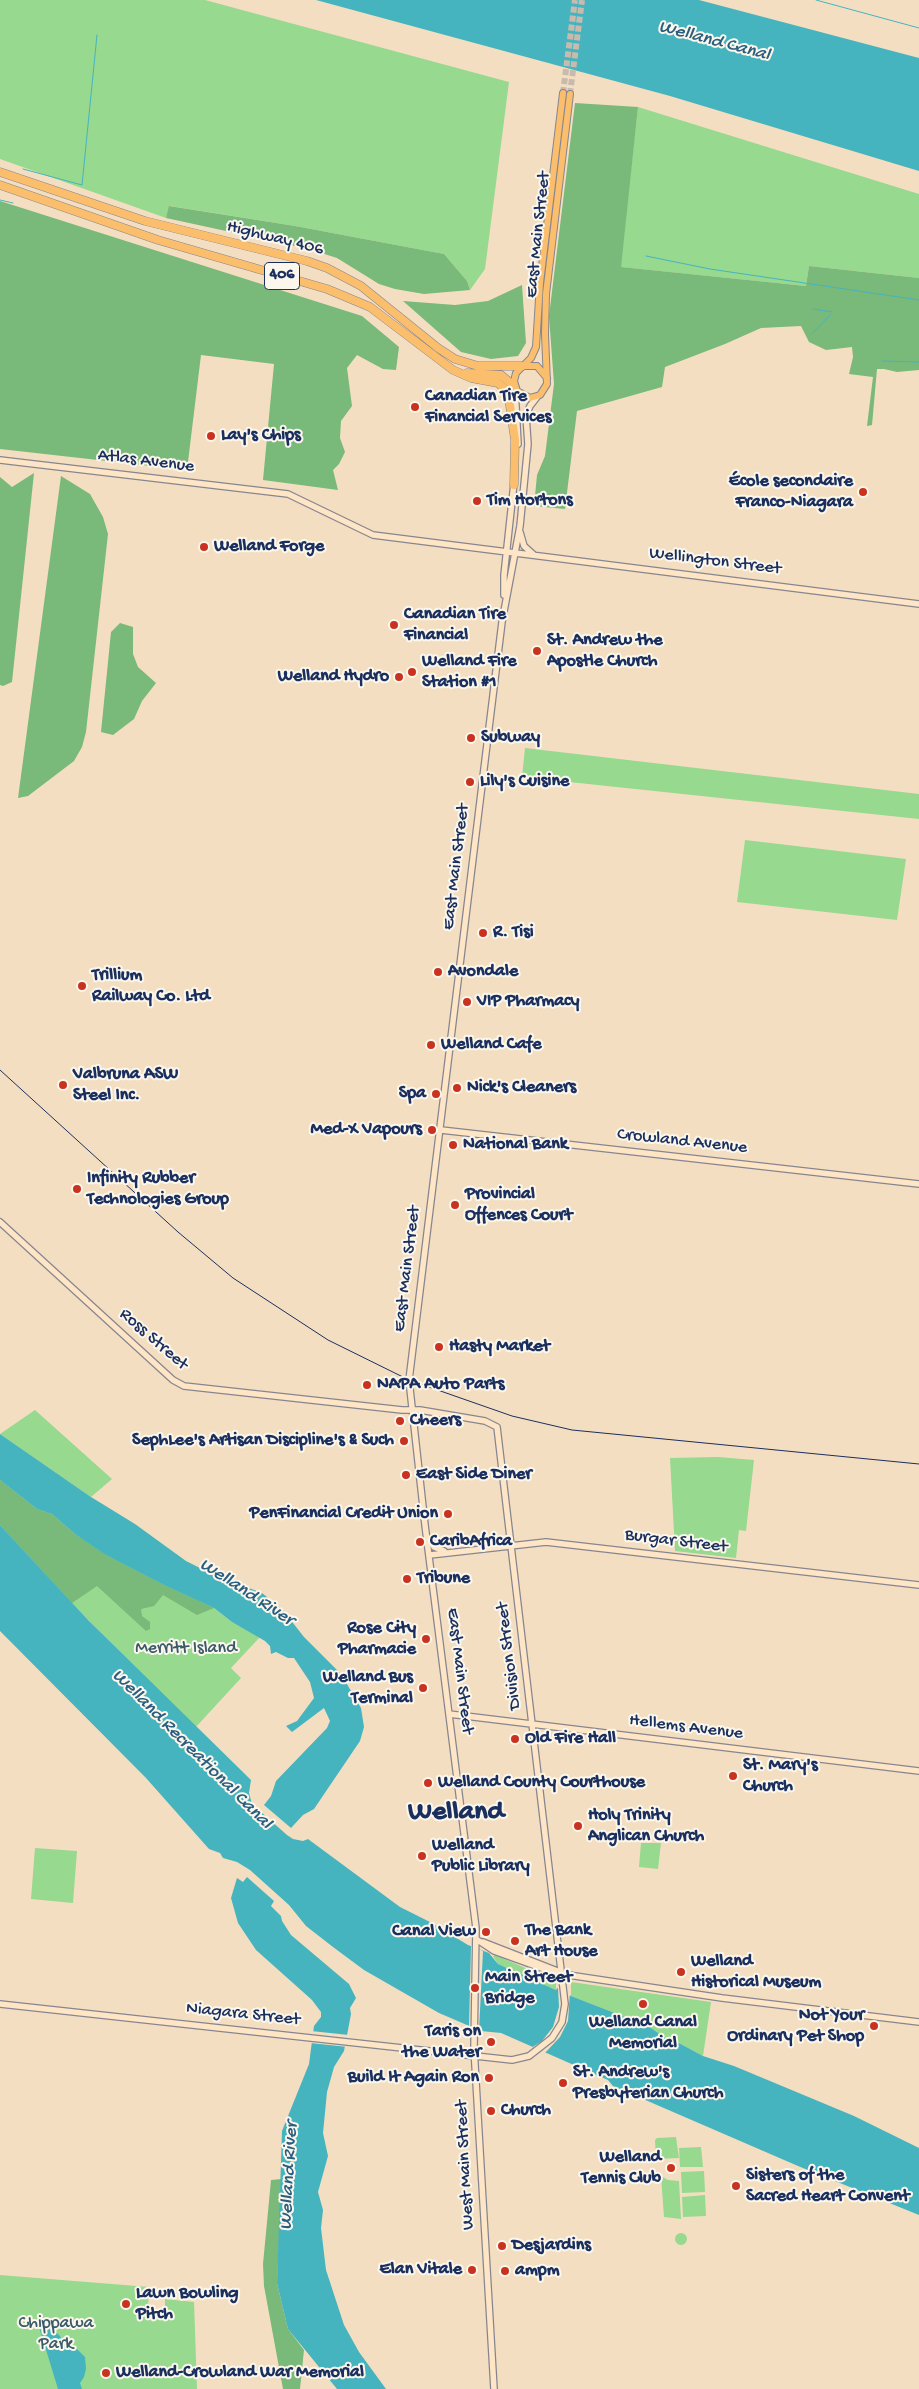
<!DOCTYPE html>
<meta charset="utf-8">
<style>
body{margin:0}
canvas{display:block;background:#f3dec1}
</style>
<canvas width="919" height="2389"></canvas>
<script>
const ctx = document.querySelector('canvas').getContext('2d');
ctx.lineJoin = 'round';
function fill(path, color) {
  ctx.fillStyle = color;
  ctx.fill(path, 'evenodd');
}
function poly(rows) {
  const path = new Path2D();
  for (const r of rows) {
    if (r.length === 3) {
      path.moveTo(r[0] + r[2], r[1]);
      path.arc(r[0], r[1], r[2], 0, 2 * Math.PI);
      continue;
    }
    path.moveTo(r[0], r[1]);
    for (let i = 2; i < r.length; i += 2) path.lineTo(r[i], r[i + 1]);
  }
  return path;
}
function strokePath(path, color, width, dash) {
  ctx.strokeStyle = color;
  ctx.lineWidth = width;
  ctx.lineCap = dash ? 'butt' : 'round';
  ctx.setLineDash(dash || []);
  ctx.stroke(path);
}
function drawText(font, color, halo, rows, align = 'center') {
  ctx.font = font + ' "Gochi Hand",sans-serif';
  ctx.lineWidth = 4;
  ctx.setLineDash([]);
  ctx.textBaseline = 'middle';
  ctx.strokeStyle = halo;
  ctx.fillStyle = color;
  for (const [text, x, y, turn = 0] of rows) {
    ctx.save();
    ctx.translate(x, y);
    ctx.rotate((+turn || 0) * Math.PI / 180);
    ctx.textAlign = isNaN(turn) ? turn : align;
    if (halo) ctx.strokeText(text, 0, 0);
    ctx.fillText(text, 0, 0);
    ctx.restore();
  }
}
fill(poly([
 [0,0,205,0,509,82,485,269,470,290,467,281,444,254,295,226,170,206,166,218,0,159],
 [638,107,919,194,919,278,809,266,806,286,620,267],
 [525,748,919,794,919,819,522,777],
 [745,840,906,859,897,920,737,902],
 [35,1410,112,1479,91,1497,0,1434],
 [718,1457,754,1460,746,1531,739,1530,736,1558,675,1551,670,1458],
 [0,1480,37,1509,52,1514,76,1535,214,1608,232,1622,260,1637,231,1668,241,1678,195,1728,89,1621,0,1525],
 [641,1843,661,1843,658,1869,639,1867],
 [35,1848,77,1851,73,1903,31,1899],
 [495,1955,556,1981,556,1990,498,1964,493,1956],
 [571,1982,711,2002,703,2056,677,2042,664,2037,648,2026,571,1996],
 [676,2137,679,2158,656,2159,655,2140,657,2138],
 [701,2147,703,2167,680,2167,679,2148],
 [704,2171,705,2192,682,2193,681,2172],
 [661,2176,668,2180,679,2181,681,2219,664,2217],
 [705,2195,706,2216,683,2217,682,2197],
 [681,2239,6],
 [0,2275,149,2287,148,2309,165,2311,165,2299,194,2302,197,2389,0,2389]
]), '#97d98f');
fill(poly([
 [575,103,638,107,621,267,806,286,809,266,919,278,919,370,897,372,884,369,877,369,872,425,867,426,873,377,849,374,853,357,852,347,826,350,809,342,801,326,761,328,725,344,665,367,662,387,577,411,565,509,534,506,537,475,545,456,554,384,549,316],
 [0,201,362,316,399,347,396,370,383,369,357,355,347,368,352,406,341,421,340,438,345,452,339,464,333,470,338,490,263,480,274,364,201,355,187,470,0,449],
 [169,206,295,226,444,254,467,281,470,290,424,294,395,289,379,284,337,258,309,249,166,218],
 [522,285,526,343,518,356,491,359,461,352,403,301,455,305,488,301],
 [34,473,12,682,3,686,0,685,0,477,12,487],
 [61,476,90,494,103,517,108,534,86,732,82,747,74,761,28,796,18,798],
 [120,623,133,627,133,654,138,667,156,683,142,701,134,719,113,735,101,732,111,632],
 [0,1480,37,1509,52,1514,76,1535,106,1555,164,1585,214,1608,197,1615,163,1595,154,1606,141,1609,142,1616,150,1622,150,1629,146,1631,97,1586,72,1603,0,1525],
 [282,2179,277,2283,288,2329,304,2350,300,2389,283,2389,264,2286,263,2264,271,2180]
]), '#79b97a');
fill(poly([
 [316,0,699,0,919,58,919,171,670,96],
 [0,1434,91,1497,135,1524,186,1561,212,1574,262,1593,282,1609,304,1637,341,1674,361,1708,364,1727,360,1741,314,1809,303,1815,291,1828,264,1805,271,1796,276,1781,327,1728,330,1721,324,1708,292,1732,286,1726,297,1721,314,1698,310,1682,294,1658,288,1658,276,1652,271,1654,270,1646,265,1641,232,1622,214,1608,164,1585,106,1555,76,1535,52,1514,37,1509,0,1480],
 [0,1525,89,1621,251,1780,249,1793,252,1804,287,1835,293,1839,303,1841,308,1839,400,1907,430,1922,468,1945,489,1953,498,1964,556,1990,557,1988,571,1996,648,2026,664,2037,677,2042,703,2056,734,2066,854,2116,919,2148,919,2215,798,2166,613,2086,608,2080,501,2033,481,2031,439,2013,364,1970,333,1947,306,1926,289,1905,250,1870,237,1862,223,1858,220,1853,209,1849,146,1778,0,1631],
 [247,1877,274,1901,271,1906,281,1916,282,1921,291,1935,349,1984,356,1998,350,2008,351,2014,344,2051,334,2067,327,2092,323,2133,328,2156,318,2192,323,2210,321,2228,326,2270,344,2325,359,2352,386,2389,337,2389,288,2329,277,2283,282,2131,309,2064,314,2026,321,2017,321,2012,312,2000,256,1950,238,1923,231,1898,237,1878,243,1882],
 [44,2325,49,2325,60,2336,65,2347,75,2347,85,2357,86,2369,84,2377,80,2383,82,2389,58,2389,40,2330]
]), '#45b4be');
fill(poly([
 [471,1946,483,1951,479,2031,469,2026],
 [562,1987,570,1992,568,2021,560,2037,544,2054,531,2048,542,2041,553,2027,559,2007,558,1988],
 [311,2031,349,2035,348,2047,310,2043]
]), '#f3dec1');
strokePath(poly([
 [816,0,919,28],
 [23,169,82,185,97,35],
 [0,200,13,203],
 [646,256,710,269,919,300],
 [813,309,832,312],
 [812,334,830,315],
 [882,361,919,362]
]), '#45b4be', 1);
strokePath(poly([
 [563,93,575,0],
 [570,94,582,0]
]), '#c8bbad', 6, [6, 3]);
const secondary = poly([
 [515,388,518,444],
 [0,460,288,494,373,535,919,604],
 [520,532,524,546,534,555],
 [504,595,504,575,514,483],
 [441,1130,919,1184],
 [0,1222,173,1380,184,1386,402,1410,420,1410,485,1421,497,1427,565,2004,562,2022,552,2038,529,2056,512,2060,0,2004],
 [430,1539,434,1547,444,1551],
 [430,1555,546,1542,919,1585],
 [449,1714,919,1771],
 [476,1939,494,1951,555,1973,722,1998,919,2022],
 [483,1942,560,1972],
 [494,2389,474,2048,476,1928,425,1525,409,1380,502,622,520,526,528,444,526,416,530,406,537,397]
]);
const primary = poly([
 [563,93,540,283,536,347,531,358,516,373,514,381,517,391,530,398,540,395,547,384,545,334,546,294,570,94],
 [524,366,537,366,547,378]
]);
const highway = poly([
 [0,172,145,221,307,261,327,268,361,286,438,348,455,359,478,366,522,366],
 [0,185,158,240,327,289,370,307,453,370,471,378,498,383,505,389,509,399,515,440,514,485],
 [467,373,501,375,514,386]
]);
strokePath(secondary, '#878690', 8);
strokePath(primary, '#878690', 8);
strokePath(highway, '#878690', 9);
strokePath(secondary, '#fde5c5', 5.5);
strokePath(primary, '#fabe6d', 6);
strokePath(highway, '#fabe6d', 8);
strokePath(poly([
 [0,1070,178,1232,233,1278,328,1340,409,1380,512,1416,572,1430,919,1464]
]), '#1b2f5e', 1);
for (const [x, y, r, color] of [
 [415,407,5,"#c8321e"],
 [211,436,5,"#c8321e"],
 [863,492,5,"#c8321e"],
 [477,501,5,"#c8321e"],
 [204,547,5,"#c8321e"],
 [394,625,5,"#c8321e"],
 [537,651,5,"#c8321e"],
 [412,672,5,"#c8321e"],
 [399,677,5,"#c8321e"],
 [471,738,5,"#c8321e"],
 [470,782,5,"#c8321e"],
 [483,933,5,"#c8321e"],
 [438,972,5,"#c8321e"],
 [82,986,5,"#c8321e"],
 [467,1002,5,"#c8321e"],
 [431,1045,5,"#c8321e"],
 [63,1085,5,"#c8321e"],
 [457,1088,5,"#c8321e"],
 [436,1094,5,"#c8321e"],
 [432,1130,5,"#c8321e"],
 [453,1145,5,"#c8321e"],
 [77,1189,5,"#c8321e"],
 [455,1205,5,"#c8321e"],
 [439,1347,5,"#c8321e"],
 [367,1385,5,"#c8321e"],
 [400,1421,5,"#c8321e"],
 [404,1441,5,"#c8321e"],
 [406,1475,5,"#c8321e"],
 [448,1514,5,"#c8321e"],
 [420,1542,5,"#c8321e"],
 [407,1579,5,"#c8321e"],
 [426,1639,5,"#c8321e"],
 [423,1688,5,"#c8321e"],
 [515,1739,5,"#c8321e"],
 [733,1776,5,"#c8321e"],
 [428,1783,5,"#c8321e"],
 [578,1826,5,"#c8321e"],
 [422,1856,5,"#c8321e"],
 [486,1932,5,"#c8321e"],
 [515,1941,5,"#c8321e"],
 [681,1972,5,"#c8321e"],
 [475,1988,5,"#c8321e"],
 [643,2004,5,"#c8321e"],
 [874,2026,5,"#c8321e"],
 [491,2042,5,"#c8321e"],
 [489,2078,5,"#c8321e"],
 [563,2083,5,"#c8321e"],
 [491,2111,5,"#c8321e"],
 [671,2168,5,"#c8321e"],
 [736,2186,5,"#c8321e"],
 [502,2246,5,"#c8321e"],
 [472,2270,5,"#c8321e"],
 [505,2271,5,"#c8321e"],
 [126,2304,5,"#c8321e"],
 [106,2373,5,"#c8321e"]
]) {
  const dot = new Path2D();
  dot.arc(x, y, r, 0, 2 * Math.PI);
  ctx.fillStyle = color;
  ctx.fill(dot);
  strokePath(dot, '#fbf7ec', 2);
}
for (const [x, y, w] of [
 [282,276,35]
]) {
  const box = new Path2D();
  box.roundRect(x - w / 2, y - 13.5, w, 27, 4);
  ctx.fillStyle = '#fbf7ec';
  ctx.fill(box);
  strokePath(box, '#1b2f5e', 1);
}
drawText('bold 16px', '#1b2f5e', null, [
 ["406",282,276]
]);
drawText('18px', '#1b2f5e', '#fbf7ec', [
 ["East Main Street",539,235,-84],
 ["Highway 406",275,239,14],
 ["Atlas Avenue",146,462,7],
 ["Wellington Street",715,562,7],
 ["East Main Street",457,867,-83],
 ["Crowland Avenue",682,1142,6],
 ["East Main Street",408,1269,-83],
 ["Ross Street",153,1340,41],
 ["Burgar Street",676,1542,7],
 ["Division Street",510,1656,-97],
 ["East Main Street",459,1671,83],
 ["Hellems Avenue",686,1728,7],
 ["Niagara Street",243,2015,6],
 ["West Main Street",466,2165,-93]
]);
drawText('bold 18px', '#1b2f5e', '#fbf7ec', [
 ["Canadian Tire",425,397],
 ["Financial Services",425,418],
 ["Lay's Chips",221,436],
 ["École secondaire",853,482,"right"],
 ["Franco-Niagara",853,503,"right"],
 ["Tim Hortons",487,501],
 ["Welland Forge",214,547],
 ["Canadian Tire",404,615],
 ["Financial",404,636],
 ["St. Andrew the",547,641],
 ["Apostle Church",547,662],
 ["Welland Fire",422,662],
 ["Station #1",422,683],
 ["Welland Hydro",389,677,"right"],
 ["Subway",481,738],
 ["Lily's Cuisine",480,782],
 ["R. Tisi",493,933],
 ["Avondale",448,972],
 ["Trillium",92,976],
 ["Railway Co. Ltd",92,997],
 ["VIP Pharmacy",477,1002],
 ["Welland Cafe",441,1045],
 ["Valbruna ASW",73,1075],
 ["Steel Inc.",73,1096],
 ["Nick's Cleaners",467,1088],
 ["Spa",426,1094,"right"],
 ["Med-X Vapours",422,1130,"right"],
 ["National Bank",463,1145],
 ["Infinity Rubber",87,1179],
 ["Technologies Group",87,1200],
 ["Provincial",465,1195],
 ["Offences Court",465,1216],
 ["Hasty Market",449,1347],
 ["NAPA Auto Parts",377,1385],
 ["Cheers",410,1421],
 ["SephLee's Artisan Discipline's & Such",394,1441,"right"],
 ["East Side Diner",416,1475],
 ["PenFinancial Credit Union",438,1514,"right"],
 ["CaribAfrica",430,1542],
 ["Tribune",417,1579],
 ["Rose City",416,1629,"right"],
 ["Pharmacie",416,1650,"right"],
 ["Welland Bus",413,1678,"right"],
 ["Terminal",413,1699,"right"],
 ["Old Fire Hall",525,1739],
 ["St. Mary's",743,1766],
 ["Church",743,1787],
 ["Welland County Courthouse",438,1783],
 ["Holy Trinity",588,1816],
 ["Anglican Church",588,1837],
 ["Welland",432,1846],
 ["Public Library",432,1867],
 ["The Bank",525,1931],
 ["Art House",525,1952],
 ["Canal View",476,1932,"right"],
 ["Welland",691,1962],
 ["Historical Museum",691,1983],
 ["Main Street",485,1978],
 ["Bridge",485,1999],
 ["Not Your",864,2016,"right"],
 ["Ordinary Pet Shop",864,2037,"right"],
 ["Welland Canal",643,2023,"center"],
 ["Memorial",643,2044,"center"],
 ["Taris on",481,2032,"right"],
 ["the Water",481,2053,"right"],
 ["St. Andrew's",573,2073],
 ["Presbyterian Church",573,2094],
 ["Build It Again Ron",479,2078,"right"],
 ["Church",501,2111],
 ["Welland",661,2158,"right"],
 ["Tennis Club",661,2179,"right"],
 ["Sisters of the",746,2176],
 ["Sacred Heart Convent",746,2197],
 ["Desjardins",512,2246],
 ["Elan Vitale",462,2270,"right"],
 ["ampm",515,2271],
 ["Lawn Bowling",136,2294],
 ["Pitch",136,2315],
 ["Welland-Crowland War Memorial",116,2373]
], 'left');
drawText('18px', '#3a5a6a', '#fbf7ec', [
 ["Merritt Island",186,1649],
 ["Chippawa",56,2324],
 ["Park",56,2345]
]);
drawText('italic 19px', '#2a5e80', '#fbf7ec', [
 ["Welland Canal",714,42,15],
 ["Welland River",246,1593,33],
 ["Welland Recreational Canal",191,1750,45],
 ["Welland River",290,2176,-87]
]);
drawText('bold 28px', '#1b2f5e', '#fbf7ec', [
 ["Welland",456,1814]
]);
</script>
